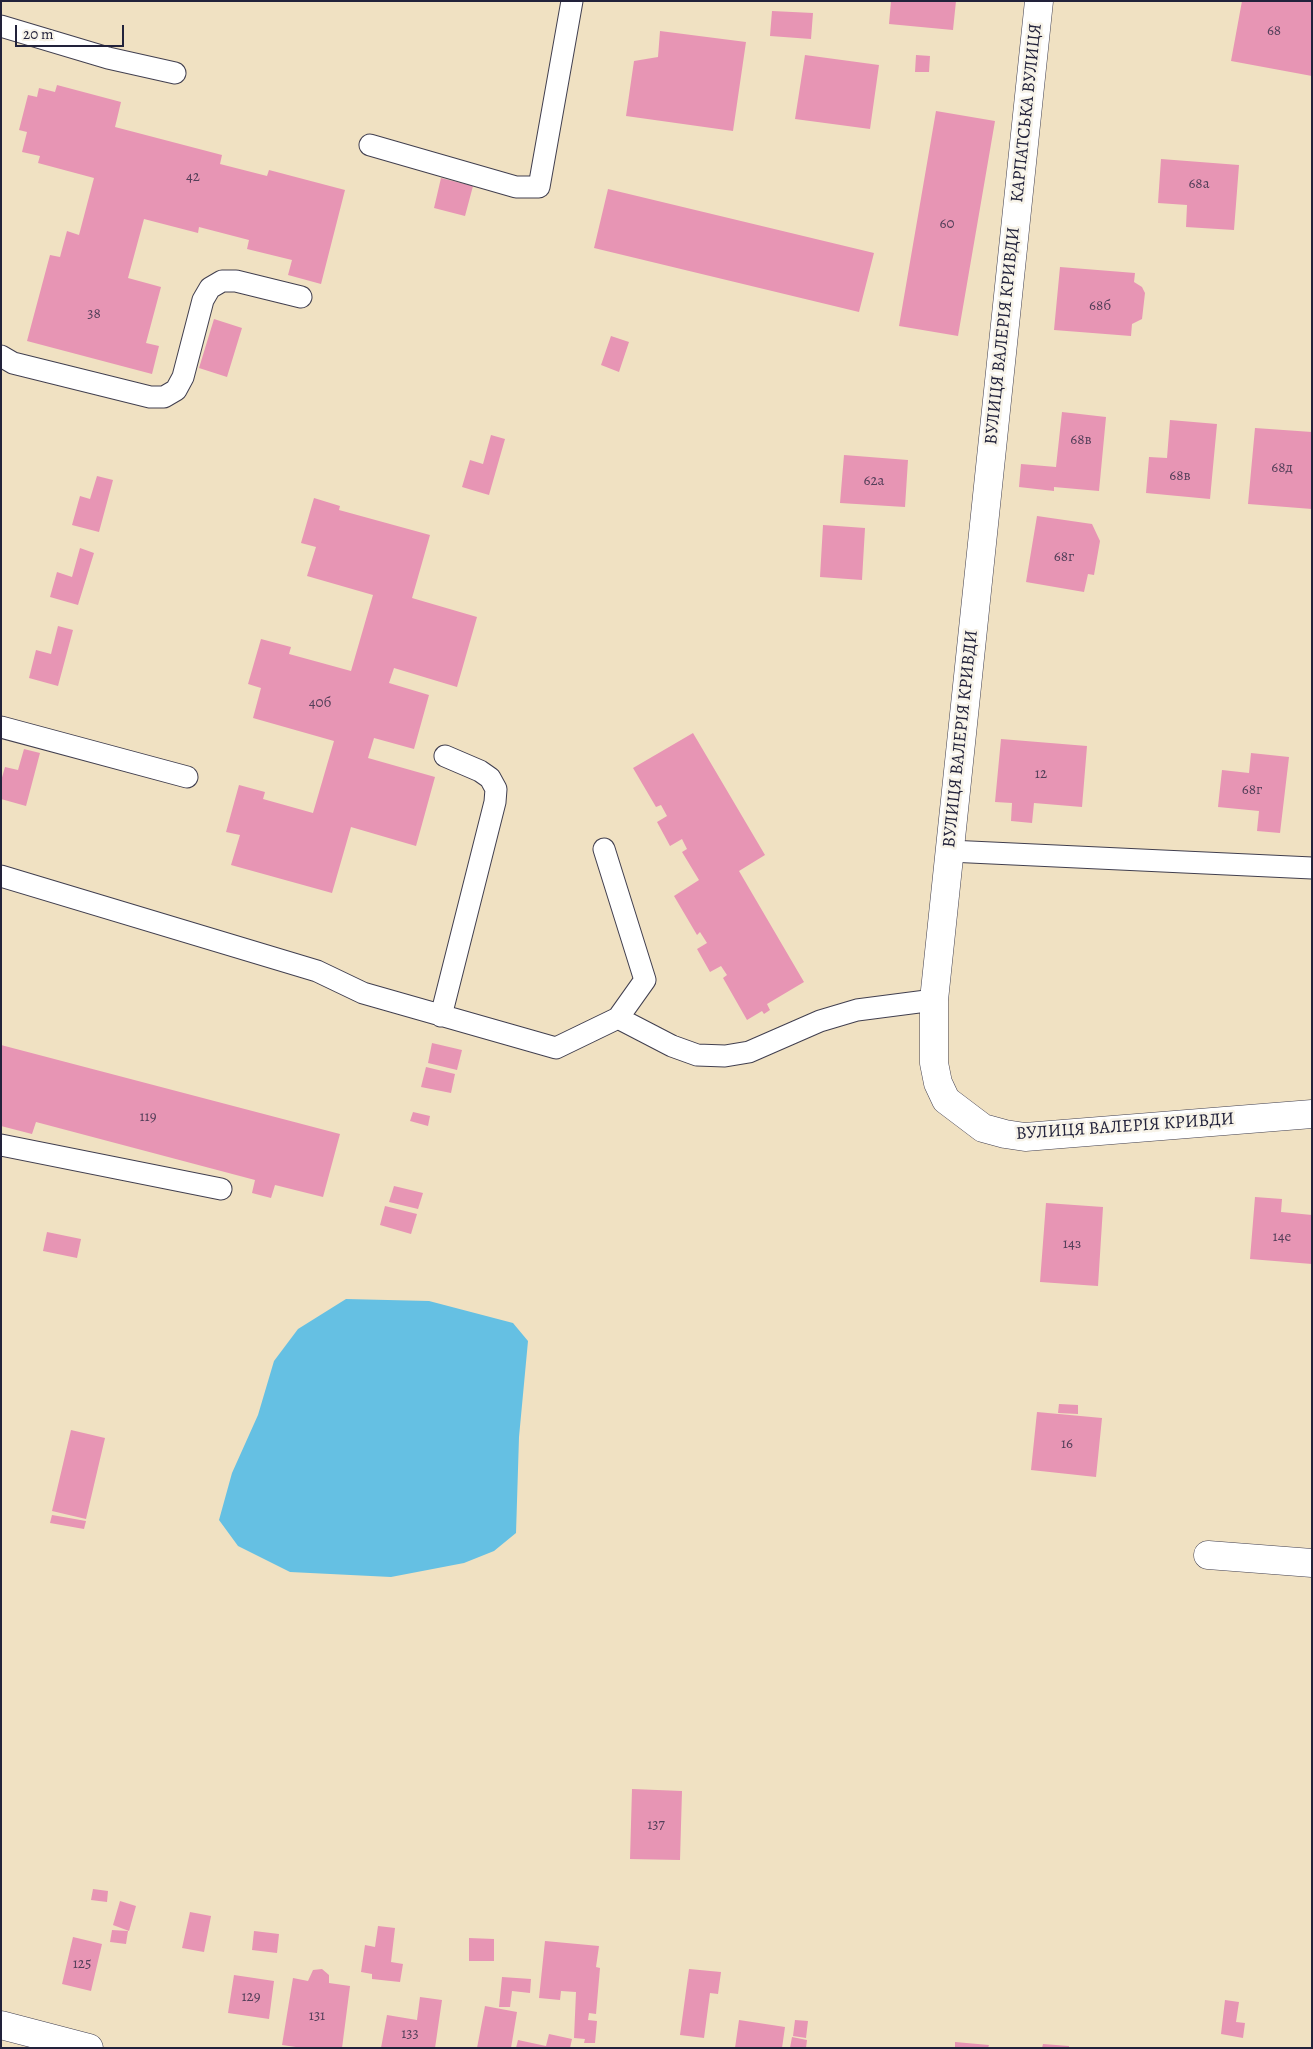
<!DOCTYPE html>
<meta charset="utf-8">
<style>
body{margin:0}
#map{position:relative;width:1313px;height:2049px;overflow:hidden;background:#f0e1c2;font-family:Alegreya,serif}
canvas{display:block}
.frame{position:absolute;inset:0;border:2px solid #22223b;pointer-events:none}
.scale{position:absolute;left:15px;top:25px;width:109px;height:22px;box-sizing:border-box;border:2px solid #22223b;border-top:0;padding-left:6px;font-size:15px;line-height:18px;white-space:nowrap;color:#22223b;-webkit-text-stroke:4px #f7f3e8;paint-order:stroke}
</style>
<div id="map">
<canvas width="1313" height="2049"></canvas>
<div class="frame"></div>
<div class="scale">20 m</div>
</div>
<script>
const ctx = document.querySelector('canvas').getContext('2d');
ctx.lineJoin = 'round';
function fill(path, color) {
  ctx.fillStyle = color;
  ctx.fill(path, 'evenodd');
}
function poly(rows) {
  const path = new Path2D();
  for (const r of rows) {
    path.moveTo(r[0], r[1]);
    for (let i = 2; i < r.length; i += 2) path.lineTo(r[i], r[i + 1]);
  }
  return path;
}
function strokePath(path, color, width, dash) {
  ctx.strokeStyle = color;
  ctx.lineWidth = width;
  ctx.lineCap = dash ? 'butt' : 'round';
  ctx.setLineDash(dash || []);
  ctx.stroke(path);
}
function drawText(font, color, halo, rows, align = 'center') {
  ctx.font = font + ' Alegreya,serif';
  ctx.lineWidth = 5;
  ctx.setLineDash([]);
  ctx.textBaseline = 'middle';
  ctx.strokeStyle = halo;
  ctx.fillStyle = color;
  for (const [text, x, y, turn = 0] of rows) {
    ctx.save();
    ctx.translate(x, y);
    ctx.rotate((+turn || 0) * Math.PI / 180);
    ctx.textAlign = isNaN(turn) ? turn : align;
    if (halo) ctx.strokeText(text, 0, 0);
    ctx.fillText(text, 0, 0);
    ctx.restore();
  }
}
fill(poly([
 [346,1299,429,1301,513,1323,528,1341,519,1437,516,1533,494,1551,464,1563,391,1577,290,1572,238,1546,219,1520,232,1473,258,1415,274,1361,298,1329]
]), '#65c0e3');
fill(poly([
 [891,1,956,1,953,30,889,24],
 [1242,1,1312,1,1312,76,1231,61],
 [772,11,813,13,811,39,770,36],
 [660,31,746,42,733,131,626,116,634,61,658,57],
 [805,55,879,65,870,129,795,119],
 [916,55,930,56,929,72,915,72],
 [57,85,121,102,115,127,222,155,220,164,267,176,269,170,345,190,321,284,288,275,292,260,247,249,249,240,199,227,198,233,144,219,128,278,161,287,146,343,159,346,152,374,27,341,50,255,60,257,67,231,79,235,94,178,38,163,40,156,22,152,27,132,19,130,28,95,37,97,39,88,55,92],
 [936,111,995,121,958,336,899,326],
 [1161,159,1239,165,1234,230,1186,227,1187,205,1158,203],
 [441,178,473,186,465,216,434,208],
 [608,189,874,253,859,312,594,248],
 [1060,267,1135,273,1134,282,1142,287,1145,293,1142,319,1132,324,1131,336,1054,330],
 [214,319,242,328,227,377,199,368],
 [611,336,629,342,619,372,601,365],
 [1062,412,1106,417,1099,491,1054,487,1054,491,1019,487,1021,464,1056,467],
 [1170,420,1217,424,1210,499,1146,493,1149,457,1167,458],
 [1255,428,1312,432,1312,509,1248,504],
 [491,435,505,439,489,495,462,487,470,460,483,464],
 [844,455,908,460,905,507,840,503],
 [97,476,113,480,99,532,72,525,80,496,90,499],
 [314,498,340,506,339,510,430,535,412,598,477,617,457,687,394,668,389,683,429,695,414,749,374,738,368,758,435,777,416,846,351,827,332,893,231,865,240,835,226,832,239,785,265,792,263,799,313,813,334,741,253,718,261,688,248,684,261,639,291,647,289,654,351,671,373,595,307,576,316,547,301,543],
 [1037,516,1092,524,1100,541,1094,575,1088,574,1084,592,1026,582],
 [823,525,865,528,862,580,820,577],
 [80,548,94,553,78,605,50,597,57,572,72,577],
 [58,626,73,630,58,686,29,678,36,650,51,654],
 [693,733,765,855,739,871,804,982,767,1004,770,1010,764,1014,762,1011,747,1020,723,978,727,975,721,966,710,972,697,949,707,943,700,932,697,935,674,896,699,880,682,852,687,849,682,839,670,846,657,822,667,816,661,805,656,807,633,768],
 [1001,739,1087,746,1082,807,1034,803,1032,823,1011,821,1012,803,995,802],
 [24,749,40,753,26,806,1,799,1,781,5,767,18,770],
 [1251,753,1289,757,1280,833,1257,831,1259,811,1218,807,1222,770,1249,773],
 [432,1043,462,1050,457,1070,428,1063],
 [1,1045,340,1134,323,1197,275,1185,271,1198,252,1193,255,1180,36,1122,32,1134,1,1126],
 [426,1067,455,1074,451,1093,421,1087],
 [413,1112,430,1116,428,1126,410,1121],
 [394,1186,423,1193,418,1209,389,1202],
 [1255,1197,1282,1199,1281,1212,1312,1215,1312,1264,1250,1259],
 [1046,1203,1103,1207,1098,1286,1040,1282],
 [385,1206,417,1214,411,1234,380,1225],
 [47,1232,81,1239,77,1258,43,1251],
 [1059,1404,1078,1405,1078,1414,1058,1413],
 [1037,1412,1102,1418,1096,1477,1031,1470],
 [71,1430,105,1438,86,1519,52,1511],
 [52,1515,86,1521,84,1529,50,1523],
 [632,1789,682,1791,680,1860,630,1859],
 [93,1889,108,1891,107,1902,91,1900],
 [120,1901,136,1906,129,1931,113,1925],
 [190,1912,211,1916,204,1952,182,1948],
 [378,1926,395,1928,391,1962,403,1964,400,1982,372,1979,372,1974,361,1972,365,1945,375,1947],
 [112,1930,128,1931,126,1944,110,1942],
 [254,1931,279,1934,277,1953,252,1950],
 [73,1937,102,1944,91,1991,62,1984],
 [469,1938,494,1939,494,1961,469,1961],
 [545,1941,599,1946,596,1967,600,1968,596,2014,589,2013,588,2020,597,2021,595,2043,584,2043,585,2039,574,2038,576,1992,561,1991,560,2000,539,1998],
 [322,1969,329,1975,329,1983,350,1986,342,2048,303,2048,282,2045,293,1978,308,1981,313,1970],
 [689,1969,721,1972,718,1994,710,1993,704,2038,680,2035],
 [234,1975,274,1981,269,2019,228,2013],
 [502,1977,531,1979,530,1993,512,1991,510,2007,499,2007],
 [420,1997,442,2000,435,2048,381,2048,387,2015,417,2020],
 [1225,2000,1239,2002,1236,2022,1245,2023,1243,2038,1221,2034],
 [485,2006,517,2012,511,2048,477,2048],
 [739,2020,785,2027,782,2048,735,2048],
 [795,2020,808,2021,806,2038,793,2036],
 [549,2034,572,2039,570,2048,516,2048,518,2040,546,2046],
 [792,2037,807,2040,806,2048,790,2048],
 [955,2042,989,2045,988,2048,955,2048],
 [1043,2044,1069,2046,1069,2048,1042,2048]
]), '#e795b4');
const lane = poly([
 [1,26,108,58,175,73],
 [370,145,516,187,539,187,572,1],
 [1,356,13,363,150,397,164,397,176,390,183,377,203,300,210,288,222,281,236,281,301,297],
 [1,727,187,777],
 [949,851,1312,868],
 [1,876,317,971,363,993,556,1048,618,1018,645,980,604,849],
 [441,1016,495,802,496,789,490,778,480,771,445,756],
 [618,1018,672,1046,697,1055,725,1056,749,1052,820,1021,857,1010,934,1000],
 [1,1145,221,1189]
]);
const street = poly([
 [1039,1,934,1000,934,1063,938,1083,946,1100,983,1128,1005,1134,1025,1137,1312,1114],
 [1208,1555,1312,1563],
 [1,2025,89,2048]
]);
strokePath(lane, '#413f4f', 23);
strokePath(street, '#413f4f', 29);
strokePath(lane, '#fff', 21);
strokePath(street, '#fff', 28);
drawText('15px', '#533f59', null, [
 ["68",1274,31],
 ["42",193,177],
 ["68а",1199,184],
 ["60",947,224],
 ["68б",1100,306],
 ["38",94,314],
 ["68в",1081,440],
 ["68д",1282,468],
 ["68в",1180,476],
 ["62а",874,481],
 ["68г",1064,557],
 ["40б",320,703],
 ["12",1041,774],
 ["68г",1252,790],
 ["119",148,1117],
 ["14е",1282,1237],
 ["14з",1072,1244],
 ["16",1067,1444],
 ["137",656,1825],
 ["125",82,1964],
 ["129",251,1997],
 ["131",317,2016],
 ["133",410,2034]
]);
drawText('18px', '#22223b', '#f7f3e8', [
 ["КАРПАТСЬКА ВУЛИЦЯ",1027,113,-84],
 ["ВУЛИЦЯ ВАЛЕРІЯ КРИВДИ",1003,336,-84],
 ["ВУЛИЦЯ ВАЛЕРІЯ КРИВДИ",961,739,-84],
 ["ВУЛИЦЯ ВАЛЕРІЯ КРИВДИ",1125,1127,-4]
]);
</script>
